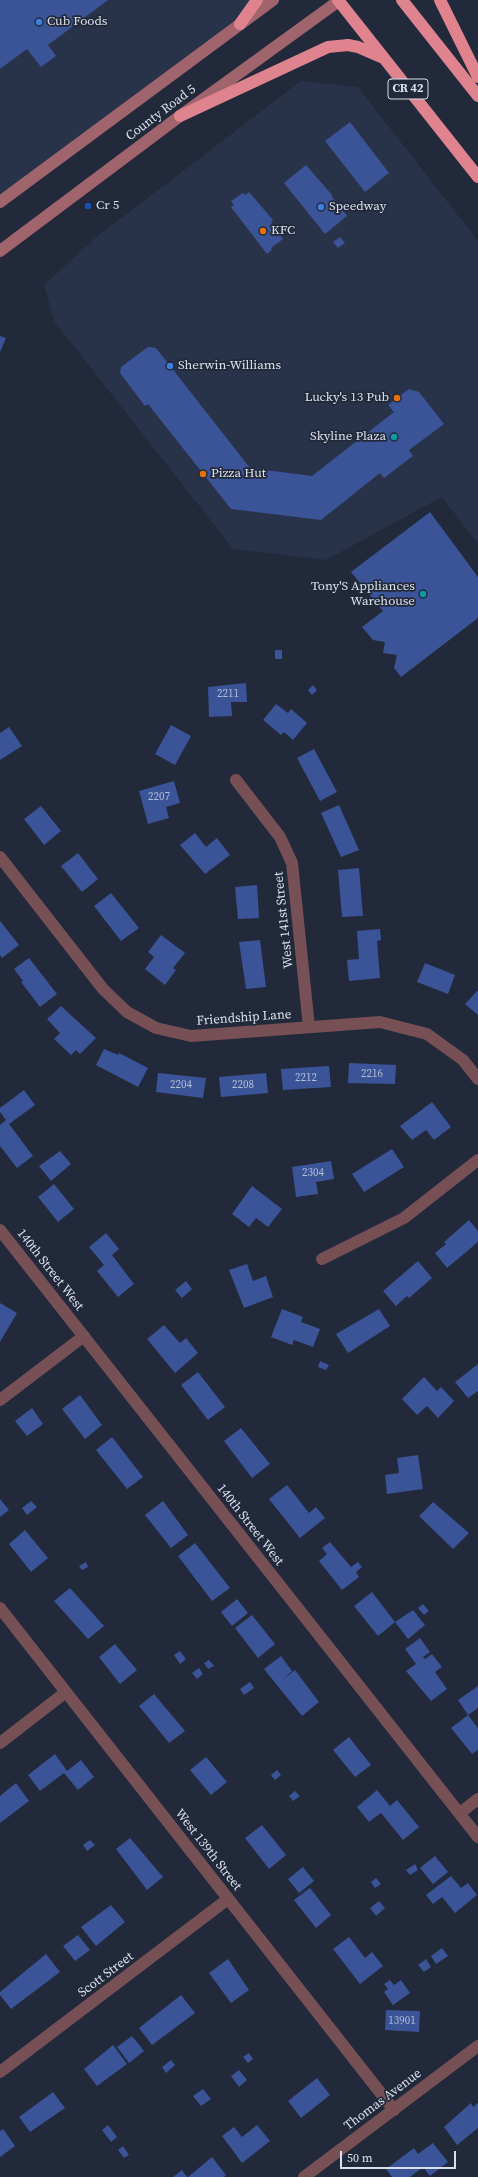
<!DOCTYPE html>
<style>
body{margin:0}
#map{position:relative;width:478px;height:2177px;overflow:hidden;background:#21293a;font-family:"Source Serif 4",serif}
canvas{display:block}
.scale{position:absolute;left:340px;top:2151px;width:116px;height:18px;box-sizing:border-box;border:2px solid #dae0eb;border-top:0;padding-left:5px;font-size:12px;line-height:14px;white-space:nowrap;color:#dae0eb;-webkit-text-stroke:3px #21293a;paint-order:stroke}
</style>
<div id="map">
<canvas width="478" height="2177"></canvas>
<div class="scale">50 m</div>
</div>
<script>
const ctx = document.querySelector('canvas').getContext('2d');
ctx.lineJoin = 'round';
function fill(path, color) {
  ctx.fillStyle = color;
  ctx.fill(path, 'evenodd');
}
function poly(rows) {
  const path = new Path2D();
  for (const r of rows) {
    path.moveTo(r[0], r[1]);
    for (let i = 2; i < r.length; i += 2) path.lineTo(r[i], r[i + 1]);
  }
  return path;
}
function strokePath(path, color, width, dash) {
  ctx.strokeStyle = color;
  ctx.lineWidth = width;
  ctx.lineCap = dash ? 'butt' : 'round';
  ctx.setLineDash(dash || []);
  ctx.stroke(path);
}
function drawText(font, color, halo, rows, align = 'center') {
  ctx.font = font + ' "Source Serif 4",serif';
  ctx.lineWidth = 3.5;
  ctx.setLineDash([]);
  ctx.textBaseline = 'middle';
  ctx.strokeStyle = halo;
  ctx.fillStyle = color;
  for (const [text, x, y, turn = 0] of rows) {
    ctx.save();
    ctx.translate(x, y);
    ctx.rotate((+turn || 0) * Math.PI / 180);
    ctx.textAlign = isNaN(turn) ? turn : align;
    if (halo) ctx.strokeText(text, 0, 0);
    ctx.fillText(text, 0, 0);
    ctx.restore();
  }
}
fill(poly([
 [0,0,273,0,0,202],
 [301,81,358,87,478,241,478,544,442,497,326,560,233,549,54,321,44,285,95,238]
]), '#283249');
fill(poly([
 [0,0,108,0,48,45,56,56,41,67,27,49,0,69],
 [350,122,389,173,365,192,325,141],
 [306,165,332,195,332,197,347,216,325,234,284,183],
 [249,192,273,220,271,222,283,239,271,248,272,250,267,254,231,207,234,205,231,201,243,193,245,195],
 [340,237,345,243,338,248,333,242],
 [0,336,6,338,0,352],
 [148,347,156,348,250,468,312,476,394,412,388,405,409,389,419,392,444,424,409,450,413,456,384,478,380,473,321,520,231,509,148,404,145,406,120,373,121,367],
 [430,512,478,577,478,618,401,677,394,668,397,655,383,653,385,642,373,640,362,627,383,611,351,572],
 [275,650,282,650,282,659,275,659],
 [246,683,247,702,231,702,232,716,209,717,208,687],
 [313,685,317,690,312,695,308,690],
 [276,704,288,713,291,709,307,723,293,740,284,732,281,735,263,720],
 [171,725,191,736,175,765,155,754],
 [9,727,22,746,0,760,0,733],
 [314,749,337,792,320,801,297,758],
 [174,781,180,803,166,807,169,818,148,824,139,791],
 [339,805,359,850,341,857,321,813],
 [41,806,61,831,44,845,24,819],
 [195,833,206,847,217,838,230,855,205,874,180,845],
 [78,853,98,879,82,892,61,866],
 [359,868,363,916,342,917,338,870],
 [257,885,259,918,238,919,235,887],
 [111,893,139,928,121,941,94,906],
 [0,921,19,945,2,958,0,955],
 [380,929,381,940,377,941,380,978,349,981,347,960,359,959,357,931],
 [161,935,185,953,173,968,176,970,165,985,145,969,154,957,148,952],
 [260,940,266,987,246,989,239,942],
 [29,958,57,994,40,1007,21,982,23,981,14,969],
 [425,963,455,975,448,994,417,982],
 [478,990,478,1015,465,1004],
 [61,1006,96,1038,80,1054,76,1050,71,1055,54,1039,60,1033,47,1019],
 [104,1049,118,1055,119,1053,148,1068,138,1087,96,1065],
 [349,1063,396,1065,395,1084,348,1083],
 [329,1066,331,1087,283,1090,281,1069],
 [158,1073,206,1078,203,1098,156,1092],
 [266,1073,268,1093,221,1097,219,1077],
 [24,1090,35,1105,9,1124,33,1156,17,1168,0,1146,0,1125,6,1120,0,1112,0,1108],
 [432,1102,451,1127,434,1140,426,1130,412,1140,400,1126],
 [392,1149,404,1167,364,1192,352,1174],
 [60,1151,71,1164,51,1181,39,1166],
 [331,1161,334,1179,316,1182,318,1194,296,1197,292,1167],
 [54,1184,74,1209,58,1222,38,1197],
 [252,1186,282,1209,268,1227,256,1218,249,1227,232,1214],
 [469,1220,478,1231,478,1242,447,1268,435,1253,446,1244,444,1242],
 [106,1233,119,1249,112,1255,134,1284,118,1297,97,1271,104,1265,89,1247],
 [418,1261,432,1278,409,1298,407,1296,396,1306,383,1291],
 [247,1264,253,1281,266,1276,273,1297,244,1308,229,1270],
 [186,1281,192,1289,182,1298,175,1290],
 [0,1303,17,1313,0,1342],
 [282,1309,303,1317,301,1322,320,1329,313,1347,294,1340,292,1345,271,1337],
 [379,1309,390,1326,348,1353,336,1334],
 [164,1325,180,1343,186,1338,198,1353,175,1373,147,1339],
 [320,1361,329,1365,326,1370,318,1367],
 [478,1364,478,1391,468,1398,455,1382],
 [198,1372,225,1407,208,1420,181,1385],
 [424,1377,437,1391,441,1387,454,1401,438,1418,427,1406,417,1415,402,1399],
 [80,1395,102,1425,85,1439,62,1409],
 [32,1408,43,1424,27,1436,15,1421],
 [241,1428,270,1464,252,1478,224,1441],
 [112,1437,143,1477,127,1489,96,1450],
 [418,1455,423,1489,387,1494,385,1475,399,1473,397,1458],
 [287,1485,309,1513,316,1507,325,1518,300,1538,269,1499],
 [0,1499,9,1510,0,1517],
 [31,1501,37,1507,27,1515,22,1508],
 [163,1501,188,1535,171,1548,145,1515],
 [433,1502,469,1533,453,1549,419,1516],
 [25,1530,48,1558,31,1572,9,1544],
 [330,1542,351,1567,358,1562,362,1567,356,1572,359,1577,342,1590,319,1561,327,1554,322,1548],
 [195,1543,230,1588,212,1601,178,1556],
 [86,1562,88,1567,82,1570,79,1566],
 [70,1588,104,1626,88,1639,54,1601],
 [372,1592,395,1622,378,1636,354,1606],
 [237,1599,248,1613,232,1626,221,1612],
 [423,1604,429,1611,424,1615,418,1608],
 [413,1610,425,1625,408,1639,395,1622],
 [252,1615,275,1644,258,1658,235,1628],
 [420,1638,430,1652,423,1657,425,1659,432,1654,442,1667,435,1672,447,1689,431,1701,406,1671,416,1664,405,1649],
 [115,1644,137,1670,120,1684,99,1657],
 [180,1651,186,1659,180,1664,174,1655],
 [281,1656,292,1671,282,1680,295,1670,319,1702,302,1716,264,1669],
 [209,1660,214,1666,208,1669,204,1663],
 [199,1668,203,1674,197,1679,192,1673],
 [250,1682,254,1688,244,1695,240,1689],
 [478,1686,478,1708,468,1715,458,1700],
 [154,1694,185,1731,169,1743,139,1706],
 [468,1715,478,1728,478,1750,472,1754,451,1728],
 [349,1737,371,1765,355,1777,333,1750],
 [55,1754,67,1771,81,1760,94,1777,78,1790,64,1773,40,1791,28,1775],
 [206,1757,227,1782,211,1795,190,1770],
 [277,1770,281,1775,275,1780,271,1775],
 [16,1783,29,1801,0,1823,0,1796],
 [377,1790,390,1806,397,1800,419,1827,403,1840,381,1813,369,1822,357,1807],
 [295,1791,300,1796,293,1801,289,1796],
 [262,1825,286,1855,269,1869,245,1838],
 [130,1838,163,1877,147,1890,116,1849],
 [90,1840,95,1845,87,1851,83,1845],
 [435,1856,448,1872,433,1884,420,1868],
 [415,1864,418,1870,410,1875,406,1870],
 [303,1867,314,1881,299,1893,288,1879],
 [451,1876,461,1888,468,1883,477,1895,455,1913,442,1897,433,1904,426,1895],
 [376,1878,381,1884,375,1888,371,1882],
 [310,1888,331,1915,316,1928,294,1900],
 [379,1901,385,1908,376,1916,370,1908],
 [111,1905,125,1922,96,1946,81,1927],
 [78,1935,90,1950,75,1961,63,1946],
 [349,1937,365,1958,372,1952,383,1966,360,1984,333,1949],
 [442,1948,448,1956,436,1964,431,1956],
 [46,1954,60,1972,11,2009,0,1995,0,1992],
 [228,1959,249,1990,231,2003,209,1973],
 [426,1959,431,1967,424,1972,418,1965],
 [390,1980,394,1985,401,1980,410,1993,393,2005,384,1992,388,1989,384,1984],
 [181,1995,195,2013,152,2045,139,2028],
 [386,2010,420,2011,419,2032,385,2030],
 [132,2036,144,2051,129,2063,117,2047],
 [113,2045,127,2064,97,2086,84,2069],
 [249,2053,253,2059,248,2063,243,2057],
 [171,2060,175,2065,166,2073,162,2067],
 [239,2070,247,2080,239,2087,231,2076],
 [317,2078,330,2095,301,2118,288,2101],
 [203,2089,211,2099,201,2106,193,2096],
 [53,2092,65,2108,30,2132,19,2117],
 [471,2103,473,2107,478,2103,478,2128,457,2145,444,2127],
 [108,2125,117,2137,111,2142,102,2130],
 [257,2125,270,2141,242,2163,222,2136,234,2127,242,2137],
 [3,2129,15,2146,0,2157,0,2131],
 [433,2143,448,2162,430,2176,423,2167,410,2177,392,2177,386,2169,414,2148,418,2154],
 [123,2146,129,2155,124,2158,118,2150],
 [212,2157,226,2175,224,2177,188,2177],
 [182,2170,187,2177,173,2177]
]), '#3a5497');
strokePath(poly([
 [236,780,280,837,292,863,309,1027],
 [0,857,103,989,127,1012,156,1028,191,1036,380,1022,427,1034,463,1060,478,1079],
 [0,1230,478,1837],
 [322,1259,404,1218,478,1160],
 [0,1400,84,1336],
 [0,1608,394,2110],
 [0,1743,66,1692],
 [460,1813,478,1799],
 [0,2072,228,1899],
 [304,2177,478,2046]
]), '#765054', 12);
strokePath(poly([
 [0,202,273,0],
 [0,251,180,116,340,0]
]), '#a0656c', 12);
strokePath(poly([
 [338,0,478,177],
 [402,0,478,96],
 [440,0,478,77],
 [240,24,257,0],
 [180,116,328,47,348,45,358,47,381,57]
]), '#df838e', 12);
for (const [x, y, r, color] of [
 [39,22,4,"#3f7fe0"],
 [88,206,4,"#1a4fb4"],
 [321,207,4,"#3f7fe0"],
 [263,231,4,"#e8710a"],
 [170,366,4,"#3f7fe0"],
 [397,398,4,"#e8710a"],
 [394,437,4,"#0f9aa8"],
 [203,474,4,"#e8710a"],
 [423,594,4,"#0f9aa8"]
]) {
  const dot = new Path2D();
  dot.arc(x, y, r, 0, 2 * Math.PI);
  ctx.fillStyle = color;
  ctx.fill(dot);
  strokePath(dot, '#21293a', 1.5);
}
drawText('11px', '#b2bdd6', null, [
 ["2211",228,694],
 ["2207",159,797],
 ["2216",372,1074],
 ["2212",306,1078],
 ["2204",181,1085],
 ["2208",243,1085],
 ["2304",313,1173],
 ["13901",402,2021]
]);
for (const [x, y, w] of [
 [408,89,40]
]) {
  const box = new Path2D();
  box.roundRect(x - w / 2, y - 10, w, 20, 3);
  ctx.fillStyle = '#21293a';
  ctx.fill(box);
  strokePath(box, '#dae0eb', 1);
}
drawText('bold 12px', '#dae0eb', null, [
 ["CR 42",408,89]
]);
drawText('13px', '#dae0eb', '#21293a', [
 ["Cub Foods",47,22],
 ["Cr 5",96,206],
 ["Speedway",329,207],
 ["KFC",271,231],
 ["Sherwin-Williams",178,366],
 ["Lucky's 13 Pub",389,398,"right"],
 ["Skyline Plaza",386,437,"right"],
 ["Pizza Hut",211,474],
 ["Tony'S Appliances",415,587,"right"],
 ["Warehouse",415,602,"right"]
], 'left');
drawText('13px', '#dae0eb', '#21293a', [
 ["County Road 5",161,113,-37],
 ["West 141st Street",284,920,-96],
 ["Friendship Lane",244,1018,-4],
 ["140th Street West",50,1270,52],
 ["140th Street West",250,1525,52],
 ["West 139th Street",208,1850,52],
 ["Scott Street",106,1975,-37],
 ["Thomas Avenue",383,2100,-37]
]);
</script>
